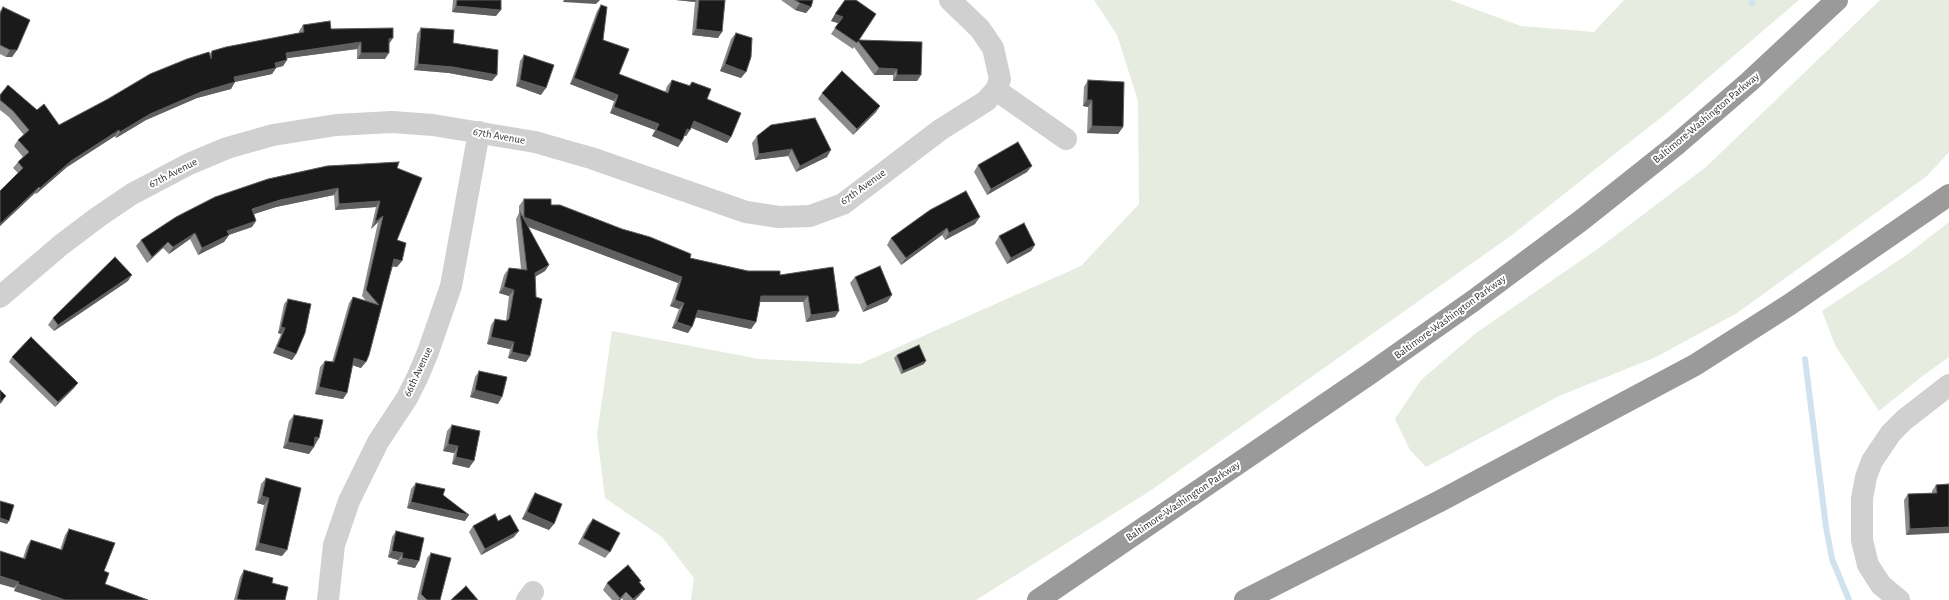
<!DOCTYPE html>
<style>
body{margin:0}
canvas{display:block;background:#fff}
</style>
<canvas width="1949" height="600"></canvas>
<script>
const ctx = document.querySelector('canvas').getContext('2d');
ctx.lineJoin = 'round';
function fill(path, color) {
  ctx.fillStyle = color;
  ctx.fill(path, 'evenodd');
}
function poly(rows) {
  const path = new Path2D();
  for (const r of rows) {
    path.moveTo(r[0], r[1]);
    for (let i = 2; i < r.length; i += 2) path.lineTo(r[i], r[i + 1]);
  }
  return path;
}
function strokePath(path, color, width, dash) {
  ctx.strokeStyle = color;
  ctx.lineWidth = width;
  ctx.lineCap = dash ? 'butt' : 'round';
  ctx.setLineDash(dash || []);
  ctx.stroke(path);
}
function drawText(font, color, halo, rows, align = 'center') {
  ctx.font = font + ' "Alegreya Sans",sans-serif';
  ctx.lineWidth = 4;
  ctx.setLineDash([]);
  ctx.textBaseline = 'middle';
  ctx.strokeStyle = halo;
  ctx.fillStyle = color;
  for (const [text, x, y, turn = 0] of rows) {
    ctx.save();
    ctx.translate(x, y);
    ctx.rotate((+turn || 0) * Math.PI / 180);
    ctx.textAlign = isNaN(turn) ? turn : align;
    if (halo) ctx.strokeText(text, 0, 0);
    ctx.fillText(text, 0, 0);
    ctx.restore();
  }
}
fill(poly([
 [1094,0,1450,0,1521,26,1594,32,1624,0,1799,0,1668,112,1512,235,1150,491,976,600,691,600,694,578,662,537,605,498,597,434,612,331,759,359,860,364,1081,266,1139,204,1138,101,1117,35],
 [1880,0,1949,0,1949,152,1927,176,1737,313,1656,357,1559,396,1426,467,1410,450,1395,419,1421,380,1476,333,1599,248,1706,167],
 [1949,222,1949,357,1920,378,1879,411,1836,347,1822,311,1908,254]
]), '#e6ecdf');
strokePath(poly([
 [1752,0,1752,3],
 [1805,359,1826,527,1832,559,1849,600]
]), '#cfe2ee', 6);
strokePath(poly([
 [996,90,1066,139],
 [0,297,61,245,98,217,132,194,189,164,227,148,273,135,336,125,392,122,433,125,535,142,591,158,746,212,779,217,810,216,843,204,940,130,986,101,996,90,1000,79,993,48,980,29,950,0],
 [328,600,334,545,349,501,378,442,407,398,418,376,428,352,451,286,479,132],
 [527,600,533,592],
 [1899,600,1881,585,1868,565,1862,540,1862,498,1866,477,1872,461,1891,433,1904,420,1949,385]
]), '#d0d0d0', 22);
strokePath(poly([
 [1038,600,1368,375,1473,301,1583,219,1676,145,1749,82,1837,0],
 [1245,600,1440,501,1695,365,1789,305,1949,195]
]), '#9a9a9a', 22);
fill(poly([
 [453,0,501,0,496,16,452,12],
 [676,0,725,0,718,38,692,35,695,2],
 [781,0,813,0,811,7,806,13,795,10],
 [845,0,859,40,921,75,917,81,893,81,893,75,874,75,854,47,853,49,831,34,838,23,831,21],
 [601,5,603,40,619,74,665,92,667,86,672,80,689,85,692,82,707,99,731,137,727,143,691,128,686,136,684,135,682,141,678,147,652,136,655,130,610,113,614,101,570,84,597,11],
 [3,7,17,50,12,57,6,57,0,54,0,11],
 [303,25,331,29,389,44,385,59,357,59,357,49,287,58,287,60,283,66,276,68,272,74,235,82,231,89,197,98,146,120,116,138,115,136,67,167,36,194,35,193,0,226,0,191,18,173,13,168,18,162,23,157,14,146,18,140,24,135,9,117,0,110,0,95,37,110,59,125,209,55,212,51,299,33,299,31],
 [421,28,492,81,449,73,414,70,417,34],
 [736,33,741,78,720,71,731,39],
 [524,55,541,95,516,86,520,61],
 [1088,80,1123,127,1118,134,1087,133,1088,107,1083,106,1084,87],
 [822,93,880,106,876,112,853,135,818,99],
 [757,136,827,157,796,172,788,156,755,160,752,143],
 [978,165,1027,172,987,195,974,172],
 [397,168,397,267,393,266,361,368,352,365,347,393,343,399,315,394,320,367,325,361,332,362,349,303,353,297,366,301,362,296,378,222,371,229,376,207,335,210,334,195,276,207,254,214,252,227,229,235,224,242,198,255,190,239,169,254,163,248,147,263,136,246,141,240],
 [524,199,551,205,690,258,748,271,780,275,839,311,835,317,806,322,803,302,760,302,756,322,751,329,696,317,688,333,672,328,679,309,670,306,678,283,528,227,549,265,545,271,535,277,530,356,526,362,508,358,510,349,487,344,491,325,495,319,506,321,509,296,499,293,504,275,509,268,521,269,516,219,519,213,519,206],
 [975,224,945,240,942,235,901,265,887,245,891,238],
 [999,236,1035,245,1031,251,1007,264,995,243],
 [855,277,892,295,887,302,863,312,850,283],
 [128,281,54,331,48,325,53,318],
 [288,299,296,354,292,360,273,353,281,334,278,333,284,304],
 [897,355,924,364,901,374,894,358],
 [12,357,78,383,74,388,55,407,9,362],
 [479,371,498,404,470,397,475,377],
 [294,415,315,445,314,445,309,454,283,448,289,421],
 [452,425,469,468,452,464,454,453,443,451,447,431],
 [266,478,282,556,255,550,264,505,257,503,261,484],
 [416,483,443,495,465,521,407,508,411,489],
 [1949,484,1906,535,1904,500,1908,494,1932,493,1932,491,1936,485],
 [535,493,549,530,522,519,531,499],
 [593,519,610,552,605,558,578,544,588,525],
 [498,521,514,537,481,555,469,532,473,526],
 [69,529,115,543,14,591,23,558,27,546,31,540,60,550,65,535],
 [396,531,415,568,397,564,398,560,388,557,392,537],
 [431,553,440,600,418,600,417,599,427,558],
 [244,570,272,583,285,600,234,600,240,577],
 [607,583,640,583,640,595,635,600,623,600,622,598,620,600,612,600,603,590]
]), '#8c8c8c');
fill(poly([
 [564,0,600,0,596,4,563,2],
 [676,0,696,0,695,2],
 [800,3,811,7,806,13,795,10],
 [456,6,501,10,496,16,452,12],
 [835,14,843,17,838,23,831,21],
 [696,29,722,32,718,38,692,35],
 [393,38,389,44,389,39],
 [361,42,357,49,281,59,286,53],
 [10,50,17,50,12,57,6,57],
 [361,53,389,53,385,59,357,59],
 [287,60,283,66,271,69,275,63],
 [418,64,453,67,497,75,492,81,449,73,414,70],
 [725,64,746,72,741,78,720,71],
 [276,68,272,74,230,83,234,77],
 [879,68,897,69,893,75,874,75],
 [897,75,921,75,917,81,893,81],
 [574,78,618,95,614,101,570,84],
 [520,80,546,88,541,95,516,86],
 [235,82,231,89,197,98,146,120,116,138,120,132,150,114,201,92],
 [1087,100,1092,100,1088,107,1083,106],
 [880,106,876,112,853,135,857,129],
 [614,107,659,124,655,130,610,113],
 [694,121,731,137,727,143,690,127],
 [1092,126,1123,127,1118,134,1087,133],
 [687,129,690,130,686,136,683,135],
 [119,130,115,136,67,167,36,194,40,188,71,161],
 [656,130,682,141,678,147,652,136],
 [792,149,788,156,755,160,759,154],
 [831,150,827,157,796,172,800,166],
 [1032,166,1027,172,987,195,991,189],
 [39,187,35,193,0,226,0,224],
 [338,188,334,195,276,207,248,216,252,209,280,200],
 [380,201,376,207,335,210,339,204],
 [383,216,378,222,371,229,375,222],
 [524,217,682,277,678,283,521,224,521,221],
 [980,217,975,224,945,240,949,233],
 [256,221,252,227,222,237,227,231],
 [947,228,942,235,901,265,906,258],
 [195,233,190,239,169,254,173,247],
 [229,235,224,242,198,255,202,248],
 [168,242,163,248,147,263,152,257],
 [1035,245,1031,251,1007,264,1011,258],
 [394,259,402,261,397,267,390,266],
 [549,265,545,271,531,279,535,273],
 [132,275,128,281,54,331,58,325],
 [504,287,514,290,509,296,499,293],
 [892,295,887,302,863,312,867,306],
 [761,296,808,296,803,302,757,302],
 [675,300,684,303,679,309,670,306],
 [698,310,756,322,751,329,694,317],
 [839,311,835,317,806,322,811,315],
 [677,322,692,327,688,333,672,328],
 [281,327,285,328,281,334,278,333],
 [491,337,514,342,510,349,487,344],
 [277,347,296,354,292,360,273,353],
 [512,352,530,356,526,362,508,358],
 [354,358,366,362,361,368,349,364],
 [926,361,924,364,901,374,903,371],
 [78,383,74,388,55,407,58,402],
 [319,387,347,393,343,399,315,394],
 [475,390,502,397,498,404,470,397],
 [6,396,2,402,0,404,0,402],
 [315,437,319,438,315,445,311,444],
 [288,442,314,447,309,454,283,448],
 [448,444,458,446,454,453,443,451],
 [456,457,474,461,469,468,452,464],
 [262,496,269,498,264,505,257,503],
 [411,502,469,515,465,521,407,508],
 [527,512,554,524,549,530,522,519],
 [0,518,9,521,7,524,0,522],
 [1949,527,1949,533,1906,535,1910,529],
 [519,531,514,537,481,555,485,549],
 [259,543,287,550,282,556,255,550],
 [392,551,403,553,398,560,388,557],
 [402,558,419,561,415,568,397,564],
 [0,576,19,582,14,588,0,584],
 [18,584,65,600,42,600,14,591],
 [645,589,640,595,635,600,632,600],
 [626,592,622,598,620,600,618,600]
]), '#5f5f5f');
const building = poly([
 [457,0,501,0,501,10,456,6,457,0],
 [699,0,725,0,722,32,696,29,699,0],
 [795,0,813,0,811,7,800,3,795,0],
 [845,0,856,0,876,14,859,40,922,42,921,75,897,75,897,69,879,68,858,41,857,43,835,28,843,17,835,14,845,0],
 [601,5,607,7,603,40,629,49,619,74,668,93,672,80,690,86,692,82,711,89,707,99,741,113,731,137,694,121,690,130,687,129,682,141,656,130,659,124,614,107,618,95,574,78,601,5],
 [3,7,30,20,17,50,10,50,0,45,0,14,3,7],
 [330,21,331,29,393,28,393,38,389,39,389,53,361,53,361,42,286,53,287,60,275,63,276,68,234,77,235,82,201,92,150,114,120,132,119,130,71,161,40,188,39,187,0,224,0,191,23,168,18,162,29,152,18,140,29,130,13,111,0,100,0,95,8,85,37,110,44,104,59,125,108,99,150,74,187,59,209,52,211,59,212,51,226,47,304,32,303,25,330,21],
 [421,28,454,30,453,43,498,50,497,75,453,67,418,64,421,28],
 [736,33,752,38,751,57,746,72,725,64,736,33],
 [524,55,554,65,546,88,520,80,524,55],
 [842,71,880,106,857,129,822,93,842,71],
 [1088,80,1124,82,1123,127,1092,126,1092,100,1087,100,1088,80],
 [815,118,831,150,800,166,792,149,759,154,757,136,771,125,815,118],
 [1018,142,1032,166,991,189,978,165,1018,142],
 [399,162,397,168,422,178,397,240,406,243,402,261,394,259,369,355,366,362,354,358,347,393,319,387,325,361,334,362,353,297,379,305,366,290,383,216,375,222,380,201,339,204,338,188,280,200,252,209,256,221,227,231,229,235,202,248,195,233,173,247,168,242,152,257,141,240,176,217,215,197,268,179,327,166,399,162],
 [966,191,980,217,949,233,947,228,906,258,891,238,930,210,966,191],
 [524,199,551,199,551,205,560,205,622,229,650,237,691,254,690,258,748,271,780,271,780,275,833,267,839,311,811,315,808,296,761,296,756,322,698,310,692,327,677,322,684,303,675,300,682,277,524,217,524,199],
 [520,212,549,265,535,273,536,297,542,299,530,356,512,352,514,342,491,337,495,319,506,321,509,319,514,290,504,287,509,268,527,270,520,212],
 [1024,223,1035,245,1011,258,999,236,1024,223],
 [115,257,132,275,58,325,53,318,115,257],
 [880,266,892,295,867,306,855,277,880,266],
 [288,299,311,304,305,333,296,354,277,347,285,328,281,327,288,299],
 [31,337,78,383,58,402,12,357,31,337],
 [919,345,926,361,903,371,897,355,919,345],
 [479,371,507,377,502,397,475,390,479,371],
 [0,390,6,396,0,402,0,390],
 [294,415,323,420,319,438,315,437,314,447,288,442,294,415],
 [452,425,480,431,474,461,456,457,458,446,448,444,452,425],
 [266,478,301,488,287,550,259,543,269,498,262,496,266,478],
 [416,483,445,489,443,495,469,515,411,502,416,483],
 [1949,484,1949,527,1910,529,1908,494,1937,493,1936,485,1949,484],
 [535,493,562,504,554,524,527,512,535,493],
 [0,501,14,505,9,521,0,518,0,501],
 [495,514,498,521,510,515,519,531,485,549,473,526,495,514],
 [593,519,620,533,610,552,583,538,593,519],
 [69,529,115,543,104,571,109,573,105,584,148,600,65,600,18,584,19,582,0,576,0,551,25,559,31,540,62,550,69,529],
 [396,531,424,538,419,561,402,558,403,553,392,551,396,531],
 [431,553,451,558,440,600,427,600,421,594,431,553],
 [628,565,641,581,639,582,645,589,633,599,626,592,620,598,607,583,628,565],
 [244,570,273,578,272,583,288,587,285,600,242,600,237,599,244,570],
 [466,586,478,600,451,600,466,586]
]);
fill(building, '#1a1a1a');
strokePath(building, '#5f5f5f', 1);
drawText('11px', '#333', '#fff', [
 ["Baltimore-Washington Parkway",1706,118,-40],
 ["67th Avenue",499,136,10],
 ["67th Avenue",173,173,-27],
 ["67th Avenue",863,187,-36],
 ["Baltimore-Washington Parkway",1450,317,-36],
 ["66th Avenue",418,372,-65],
 ["Baltimore-Washington Parkway",1183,501,-34]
]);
</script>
